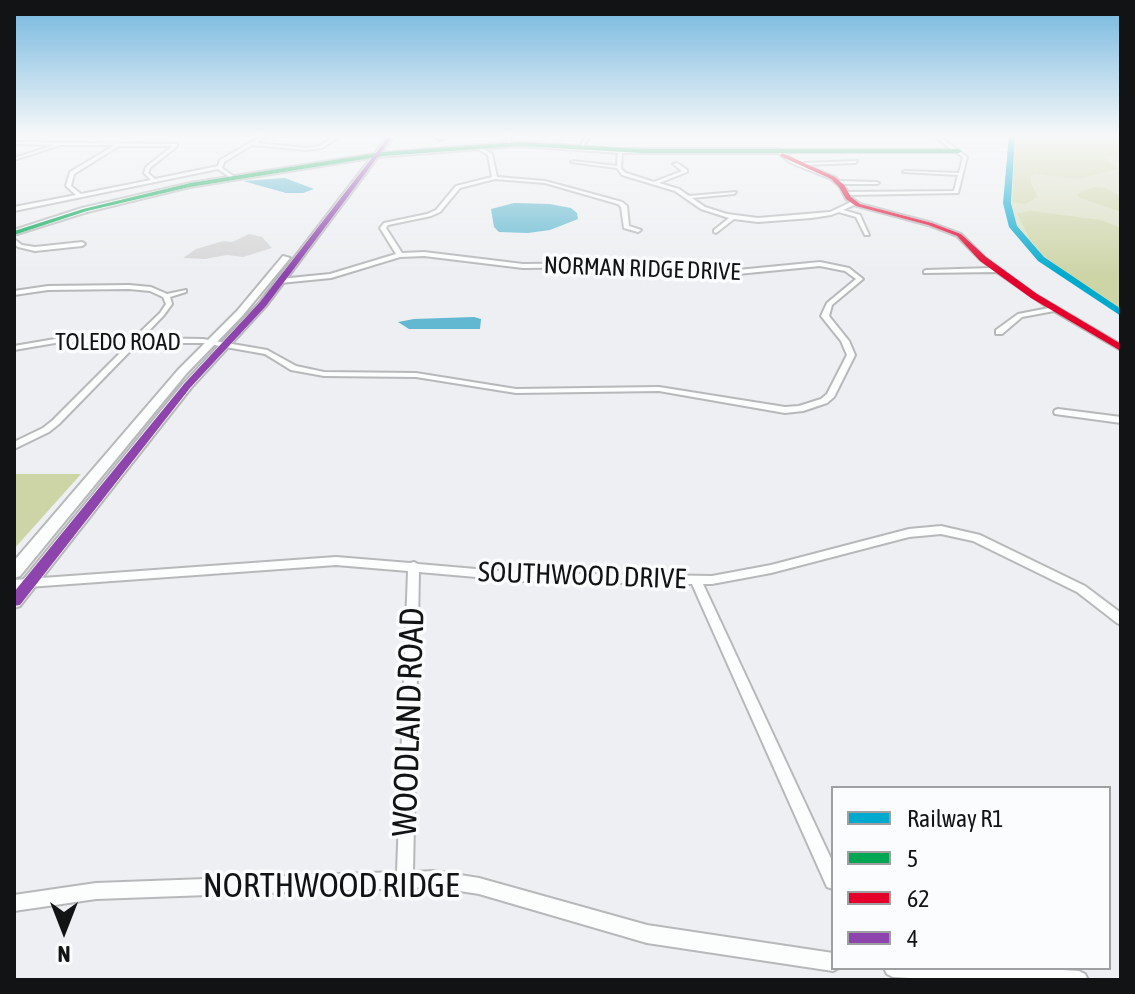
<!DOCTYPE html>
<style>
body{margin:0}
#map{position:relative;width:1135px;height:994px;overflow:hidden;background:#edeff2;font-family:"Asap Condensed",sans-serif}
canvas{display:block}
.frame{position:absolute;inset:0;border:16px solid #121314;pointer-events:none}
.legend{position:absolute;left:831px;top:786px;width:280px;height:184px;box-sizing:border-box;background:#fafcfe;border:2px solid #9d9fa0;margin:0;padding:10px 14px;list-style:none;font-size:24px;color:#121314}
.legend li{display:flex;align-items:center;gap:16px;height:40px}
.legend b{width:40px;border:2px solid #9d9fa0}
.north{position:absolute;left:24px;top:890px;width:80px;height:80px;-webkit-text-stroke:6px #fafcfe;paint-order:stroke;rotate:180deg;font-size:22px;font-weight:700;line-height:32px;text-align:center;color:#121314}
.north::after{content:'';display:block;margin:auto;width:28px;height:36px;background:#121314;clip-path:polygon(50% 0,100% 100%,50% 72%,0 100%)}
</style>
<div id="map">
<canvas width="1135" height="994"></canvas>
<div class="frame"></div>
<ul class="legend">
<li><b style="height:10px;background:#00a9ce"></b>Railway R1</li>
<li><b style="height:10px;background:#00a651"></b>5</li>
<li><b style="height:10px;background:#e4002b"></b>62</li>
<li><b style="height:10px;background:#8e44ad"></b>4</li>
</ul>
<div class="north">N</div>
</div>
<script>
const ctx = document.querySelector('canvas').getContext('2d');
ctx.lineJoin = 'round';
function fill(path, color) {
  ctx.fillStyle = color;
  ctx.fill(path, 'evenodd');
}
function poly(rows) {
  const path = new Path2D();
  for (const r of rows) {
    path.moveTo(r[0], r[1]);
    for (let i = 2; i < r.length; i += 2) path.lineTo(r[i], r[i + 1]);
  }
  return path;
}
function strokePath(path, color, width, dash) {
  ctx.strokeStyle = color;
  ctx.lineWidth = width;
  ctx.lineCap = dash ? 'butt' : 'round';
  ctx.setLineDash(dash || []);
  ctx.stroke(path);
}
function drawText(font, color, halo, rows, align = 'center') {
  ctx.font = font + ' "Asap Condensed",sans-serif';
  ctx.lineWidth = 7;
  ctx.setLineDash([]);
  ctx.textBaseline = 'middle';
  ctx.strokeStyle = halo;
  ctx.fillStyle = color;
  for (const [text, x, y, turn = 0] of rows) {
    ctx.save();
    ctx.translate(x, y);
    ctx.rotate((+turn || 0) * Math.PI / 180);
    ctx.textAlign = isNaN(turn) ? turn : align;
    if (halo) ctx.strokeText(text, 0, 0);
    ctx.fillText(text, 0, 0);
    ctx.restore();
  }
}
fill(poly([
 [1015,136,1121,136,1121,311,1057,269,1037,253,1017,227,1012,205]
]), '#d9dec0');
fill(poly([
 [1015,136,1121,136,1121,154,1104,157,1118,169,1077,179,1035,174,1031,176,1031,183,1038,197,1025,204,1012,202],
 [1093,187,1105,188,1120,196,1121,212,1078,197,1078,194],
 [1031,211,1101,220,1121,228,1121,311,1091,292,1043,255,1029,238,1017,213],
 [14,474,81,474,14,549]
]), '#cdd4a6');
fill(poly([
 [285,178,314,189,303,193,286,193,243,181],
 [514,203,550,204,571,208,577,213,578,219,550,230,528,233,499,232,494,227,491,209],
 [474,317,481,319,480,329,409,329,398,322,414,319]
]), '#62b8d0');
fill(poly([
 [249,234,262,237,272,248,243,257,227,255,205,259,183,258,196,249,223,241,232,242]
]), '#d6d6d7');
const street = poly([
 [262,136,267,136,256,143,306,148,320,146,335,136,340,136,322,148,306,150,252,145,224,162,222,168,233,176,231,178,218,169,14,211,14,207,76,195,66,186,70,172,115,145,60,145,14,160,14,158,55,145,14,144,14,142,177,144,177,146,150,168,148,173,155,179,218,166,220,160,262,136],
 [119,146,172,146,146,167,144,173,151,180,81,194,71,186,74,174,119,146],
 [433,136,440,137,449,136,440,140,433,136],
 [507,136,511,136,510,145,507,144,507,136],
 [586,136,590,136,581,149,579,149,586,136],
 [934,136,939,136,967,157,958,193,849,195,850,197,860,204,932,223,961,234,985,258,1036,295,1121,345,1121,350,1054,311,1022,317,1002,334,996,334,996,330,1018,314,1049,308,997,272,924,273,924,271,926,270,992,268,981,260,957,236,928,225,854,205,843,210,860,215,869,235,865,235,856,217,839,212,831,215,811,218,758,222,734,219,716,233,714,232,714,230,729,218,701,209,675,191,622,175,617,168,571,162,573,161,617,166,618,151,620,150,622,151,621,169,626,173,654,182,682,171,673,164,677,163,687,170,687,172,659,183,679,189,689,196,736,192,734,194,692,198,705,207,727,214,758,218,830,212,851,202,846,199,840,187,831,179,791,163,777,152,777,150,952,150,934,136],
 [783,152,956,152,963,157,959,173,905,171,903,172,958,175,954,191,848,192,842,184,877,184,879,183,877,182,839,181,835,177,805,165,855,163,857,161,805,163,803,164,795,161,783,152],
 [478,146,492,154,497,177,545,181,622,202,627,206,629,226,641,230,638,232,624,228,621,207,618,204,545,183,495,179,460,188,440,212,431,216,388,225,386,228,402,253,424,252,523,264,605,263,717,272,820,262,849,268,863,279,832,305,829,316,849,341,855,355,834,397,827,403,803,411,785,413,659,391,516,393,416,377,324,376,291,370,265,354,203,343,138,343,59,424,49,432,14,449,14,442,43,428,53,420,130,343,61,342,14,350,14,346,61,338,134,338,160,313,166,304,163,297,150,291,129,289,48,290,14,295,14,291,48,286,129,285,151,287,167,294,186,290,186,292,170,297,172,304,164,315,142,338,203,339,267,350,296,366,324,372,416,373,516,389,659,387,785,407,799,406,821,399,827,394,847,355,841,341,821,316,827,303,856,279,845,271,820,266,717,276,605,267,523,268,424,256,400,257,331,278,280,283,277,281,280,279,330,274,396,254,380,228,384,223,427,214,436,210,456,186,492,177,488,155,477,148,478,146],
 [14,239,22,245,35,247,82,242,85,244,82,246,35,251,18,247,14,244,14,239],
 [1058,409,1121,417,1121,423,1055,414,1054,412,1055,410,1058,409],
 [941,526,980,535,1085,586,1121,613,1121,625,1117,623,1077,592,973,541,941,534,909,537,771,573,712,584,703,584,833,863,833,889,827,887,692,584,522,581,419,572,413,872,434,871,479,878,647,925,833,953,833,968,839,968,833,971,647,943,479,894,434,887,96,899,14,911,14,895,96,883,397,872,408,571,336,565,14,588,14,580,336,557,410,563,414,562,418,564,522,573,712,576,771,565,909,529,941,526],
 [884,968,1032,968,1079,971,1085,974,1088,980,941,980,893,977,887,974,884,968]
]);
const secondary = poly([
 [388,136,394,136,381,153,519,142,620,149,779,149,782,151,779,153,620,153,519,146,378,157,266,306,191,388,20,606,14,608,14,591,183,384,260,302,371,158,190,187,87,212,14,235,14,230,82,208,190,183,374,154,388,136],
 [283,256,290,258,243,315,186,374,20,576,14,578,14,561,178,370,237,311,283,256]
]);
strokePath(street, '#b7b8ba', 4);
strokePath(secondary, '#b7b8ba', 4);
fill(street, '#fcfdfd');
fill(secondary, '#fcfdfd');
fill(poly([
 [519,142,642,149,959,149,962,151,959,153,642,153,519,146,384,156,190,187,87,211,14,235,14,231,83,209,190,183,384,152,519,142]
]), '#00a651');
fill(poly([
 [782,153,835,177,844,185,851,197,860,204,932,223,961,234,986,257,1037,294,1121,344,1121,351,1031,298,980,261,957,236,928,225,856,206,846,199,839,187,831,179,780,156,782,153]
]), '#e4002b');
fill(poly([
 [388,137,392,138,266,306,190,388,20,605,14,606,14,592,184,384,260,302,388,137]
]), '#8e44ad');
fill(poly([
 [1009,136,1015,136,1011,203,1017,226,1044,257,1121,309,1121,316,1038,261,1009,227,1003,203,1009,136]
]), '#00a9ce');
const sky = ctx.createLinearGradient(0, 0, 0, 275);
sky.addColorStop(0, '#72b6de');
sky.addColorStop(0.49, '#f7f8f9');
sky.addColorStop(1, '#f7f8f900');
ctx.fillStyle = sky;
ctx.fillRect(0, 0, 1135, 275);
drawText('24px', '#121314', '#fafcfe', [
 ["NORMAN RIDGE DRIVE",642,269,2],
 ["TOLEDO ROAD",118,342]
]);
drawText('28px', '#121314', '#fafcfe', [
 ["SOUTHWOOD DRIVE",582,576,2]
]);
drawText('34px', '#121314', '#fafcfe', [
 ["WOODLAND ROAD",409,722,-88],
 ["NORTHWOOD RIDGE",331,886]
]);
</script>
